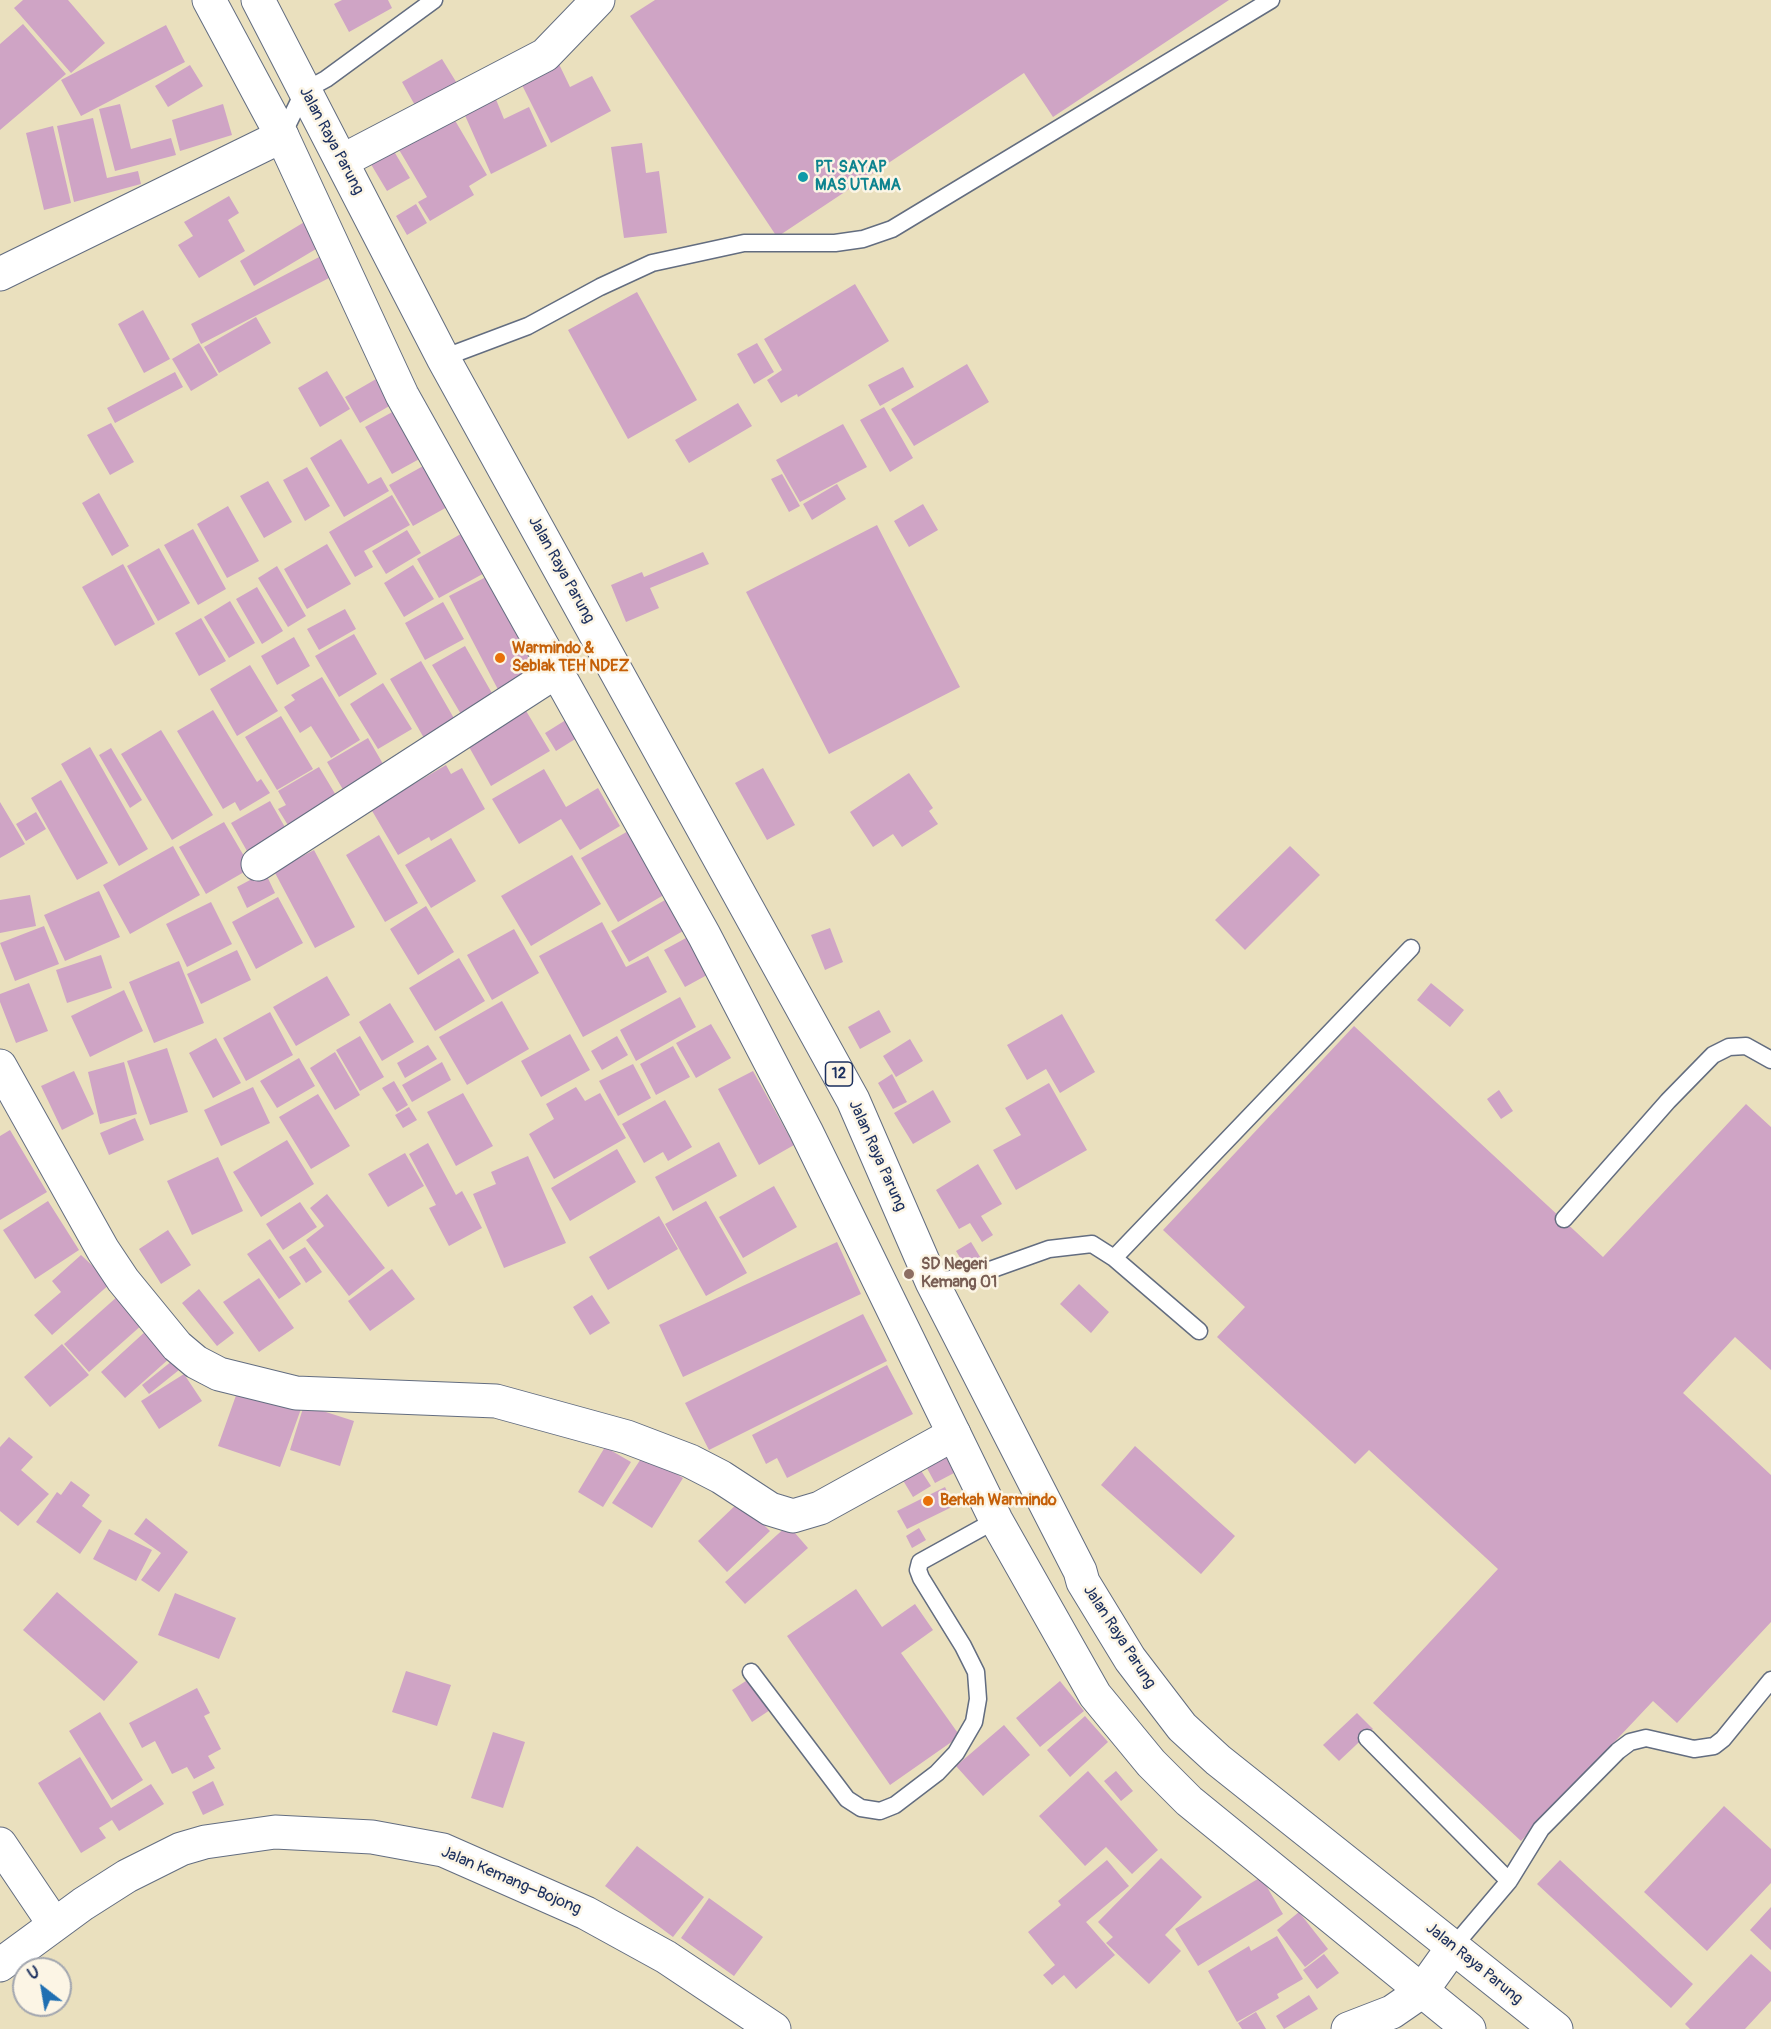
<!DOCTYPE html>
<meta charset="utf-8">
<style>
body{margin:0}
#map{position:relative;width:1771px;height:2029px;overflow:hidden;background:#eae0be;font-family:Pangolin,sans-serif}
canvas{display:block}
.north{position:absolute;left:12px;top:1957px;width:60px;height:60px;box-sizing:border-box;background:#fcf5e5;border:2px solid #a2a6af;border-radius:50%;rotate:329deg;font-size:16px;font-weight:700;line-height:24px;text-align:center;color:#1b2f5e}
.north::after{content:'';display:block;margin:auto;width:21px;height:27px;background:#1f6fb2;clip-path:polygon(50% 0,100% 100%,50% 72%,0 100%)}
</style>
<div id="map">
<canvas width="1771" height="2029"></canvas>
<div class="north">U</div>
</div>
<script>
const ctx = document.querySelector('canvas').getContext('2d');
ctx.lineJoin = 'round';
function fill(path, color) {
  ctx.fillStyle = color;
  ctx.fill(path, 'evenodd');
}
function poly(rows) {
  const path = new Path2D();
  for (const r of rows) {
    path.moveTo(r[0], r[1]);
    for (let i = 2; i < r.length; i += 2) path.lineTo(r[i], r[i + 1]);
  }
  return path;
}
function strokePath(path, color, width, dash) {
  ctx.strokeStyle = color;
  ctx.lineWidth = width;
  ctx.lineCap = dash ? 'butt' : 'round';
  ctx.setLineDash(dash || []);
  ctx.stroke(path);
}
function drawText(font, color, halo, rows, align = 'center') {
  ctx.font = font + ' Pangolin,sans-serif';
  ctx.lineWidth = 5;
  ctx.setLineDash([]);
  ctx.textBaseline = 'middle';
  ctx.strokeStyle = halo;
  ctx.fillStyle = color;
  for (const [text, x, y, turn = 0] of rows) {
    ctx.save();
    ctx.translate(x, y);
    ctx.rotate((+turn || 0) * Math.PI / 180);
    ctx.textAlign = isNaN(turn) ? turn : align;
    if (halo) ctx.strokeText(text, 0, 0);
    ctx.fillText(text, 0, 0);
    ctx.restore();
  }
}
fill(poly([
 [23,0,68,0,105,43,71,73,14,8],
 [342,0,388,0,392,8,349,32,334,4],
 [655,0,1229,0,1053,117,1024,73,777,237,630,16],
 [23,24,66,74,0,130,0,44],
 [166,25,185,62,81,116,61,80],
 [442,59,458,85,417,109,402,82],
 [558,62,570,87,592,76,611,111,551,143,520,81],
 [190,65,203,86,168,107,155,86],
 [495,97,504,119,529,107,547,146,491,174,463,111],
 [120,104,131,149,171,138,176,155,115,171,99,109],
 [223,104,232,135,180,151,172,120],
 [453,117,487,175,469,186,474,195,430,221,418,202,427,197,398,148],
 [93,118,107,178,138,171,141,184,74,202,57,126],
 [53,126,71,203,44,210,26,133],
 [642,143,646,173,659,171,667,233,624,238,611,147],
 [392,148,410,178,387,191,369,161],
 [229,196,239,213,228,220,245,251,199,278,178,245,193,236,184,222],
 [416,204,427,223,407,235,396,216],
 [306,221,321,246,254,286,240,261],
 [321,256,331,277,201,344,191,324],
 [855,284,889,341,798,397,797,394,781,403,767,380,782,370,764,339],
 [637,292,697,400,628,439,568,330],
 [143,310,170,359,144,373,118,324],
 [256,317,271,343,219,373,204,347],
 [199,343,218,375,191,391,172,359],
 [757,343,774,372,754,384,737,354],
 [967,364,989,402,914,446,891,409],
 [903,367,914,387,880,406,868,385],
 [327,371,350,409,320,427,298,388],
 [175,372,183,387,115,423,107,408],
 [383,375,398,401,360,423,345,397],
 [738,403,752,426,689,463,675,440],
 [884,407,913,458,890,472,860,420],
 [396,410,423,457,392,474,365,427],
 [111,423,134,462,110,475,87,435],
 [843,424,867,467,800,502,776,460],
 [341,439,368,484,381,477,389,491,344,517,310,458],
 [425,465,449,506,413,526,389,485],
 [307,467,330,506,305,521,283,480],
 [782,474,800,506,789,512,771,479],
 [268,481,292,522,264,538,240,496],
 [837,484,846,499,812,520,803,504],
 [99,493,129,546,112,556,82,503],
 [392,495,410,525,364,551,373,567,355,577,329,532],
 [923,504,938,530,909,547,894,521],
 [228,506,259,561,227,578,197,524],
 [877,525,960,687,829,754,746,592],
 [193,529,226,589,198,605,164,545],
 [407,530,421,553,386,574,372,551],
 [466,531,488,571,439,598,417,559],
 [327,544,351,584,307,609,284,569],
 [159,548,190,603,158,621,127,566],
 [703,552,709,564,650,588,659,608,626,622,611,585,642,572,644,577],
 [123,564,155,624,115,646,82,587],
 [413,565,434,599,404,617,384,583],
 [277,566,306,616,288,627,258,578],
 [486,577,541,681,504,701,449,596],
 [257,587,283,631,262,644,236,599],
 [230,601,255,643,229,658,204,617],
 [443,602,464,639,425,660,405,623],
 [345,609,356,629,319,650,307,629],
 [201,618,226,661,199,676,175,633],
 [354,634,377,674,339,697,315,656],
 [294,637,310,666,277,685,261,656],
 [465,646,497,702,465,721,432,665],
 [421,661,459,727,428,745,390,679],
 [250,665,278,711,237,736,210,689],
 [322,677,360,740,331,758,311,726,300,733,284,707,295,700,291,695],
 [383,683,412,729,378,749,350,704],
 [522,704,550,751,491,786,464,738],
 [213,710,257,782,261,779,270,793,240,811,235,802,223,809,177,731],
 [281,716,313,769,277,790,245,737],
 [569,718,580,736,556,751,545,733],
 [161,730,213,815,172,840,121,754],
 [368,738,390,776,349,800,327,762],
 [90,747,148,849,119,866,61,764],
 [111,748,142,800,130,808,99,755],
 [446,765,451,774,462,768,485,809,431,841,429,837,398,855,371,809],
 [319,767,343,807,294,835,278,809,286,805,278,791],
 [763,768,795,825,767,840,735,783],
 [544,769,566,807,598,788,620,826,580,850,561,819,519,844,492,799],
 [909,773,933,808,929,811,938,824,902,847,893,834,873,847,850,812],
 [61,780,108,863,77,880,31,798],
 [270,801,290,836,251,858,231,823],
 [0,802,25,844,0,858],
 [36,812,46,829,26,841,16,824],
 [224,822,251,868,206,894,179,847],
 [630,830,667,893,618,922,581,858],
 [379,835,418,903,385,922,346,855],
 [451,838,476,881,431,908,405,865],
 [173,846,200,895,130,934,103,885],
 [1290,846,1320,875,1245,950,1215,920],
 [314,850,355,927,315,948,274,871],
 [572,855,601,904,531,946,501,896],
 [265,872,275,893,247,908,237,887],
 [99,891,120,937,65,961,44,915],
 [30,895,36,926,0,933,0,900],
 [278,897,303,943,256,969,232,922],
 [665,900,683,931,629,962,611,931],
 [211,902,232,944,187,967,166,924],
 [426,906,454,952,418,975,390,929],
 [602,922,626,967,648,956,667,992,583,1037,539,956],
 [44,926,59,964,15,981,0,943],
 [830,928,843,962,825,970,811,935],
 [514,929,539,973,492,1000,467,955],
 [697,932,718,969,685,987,664,950],
 [237,950,251,980,201,1004,187,974],
 [101,955,112,988,67,1003,56,970],
 [459,958,485,1001,435,1031,409,988],
 [179,961,204,1023,154,1043,129,982],
 [327,976,350,1015,296,1046,273,1007],
 [29,983,48,1031,16,1043,0,1002,0,994],
 [1431,983,1464,1010,1450,1027,1417,1000],
 [124,990,143,1031,90,1057,71,1016],
 [680,997,696,1027,636,1061,620,1030],
 [502,1001,529,1049,467,1085,439,1037],
 [390,1003,414,1042,382,1061,359,1022],
 [879,1010,891,1032,860,1049,848,1027],
 [270,1012,293,1055,246,1081,223,1038],
 [1062,1014,1095,1072,1060,1093,1046,1069,1027,1080,1007,1045],
 [711,1024,731,1058,696,1078,676,1043],
 [1354,1026,1603,1257,1746,1104,1771,1127,1771,1370,1735,1337,1683,1393,1771,1475,1771,1622,1677,1723,1653,1701,1521,1841,1373,1703,1498,1569,1369,1450,1355,1464,1217,1337,1245,1307,1163,1230],
 [570,1034,590,1070,541,1097,521,1061],
 [360,1036,384,1077,360,1091,336,1050],
 [617,1036,628,1055,602,1070,591,1051],
 [216,1038,241,1083,213,1098,189,1053],
 [910,1039,923,1061,896,1077,883,1056],
 [428,1045,437,1059,405,1078,397,1063],
 [673,1046,690,1077,656,1095,640,1064],
 [167,1048,188,1112,150,1125,127,1061],
 [335,1052,360,1095,335,1110,310,1068],
 [299,1058,315,1086,277,1108,260,1081],
 [124,1062,137,1114,100,1124,88,1072],
 [442,1062,451,1080,412,1102,402,1085],
 [633,1064,651,1098,618,1116,599,1081],
 [74,1071,94,1114,62,1130,41,1086],
 [753,1071,794,1145,759,1165,718,1089],
 [892,1074,907,1102,893,1109,878,1083],
 [394,1081,408,1105,397,1112,382,1088],
 [1049,1083,1087,1150,1016,1190,993,1150,1021,1135,1005,1108],
 [253,1087,270,1123,221,1146,204,1110],
 [576,1087,585,1101,600,1093,626,1138,554,1179,529,1134,554,1119,546,1104],
 [933,1090,951,1122,913,1144,894,1113],
 [1499,1090,1513,1111,1501,1119,1487,1099],
 [463,1093,493,1146,456,1166,427,1112],
 [318,1094,350,1146,311,1169,279,1117],
 [665,1100,692,1147,668,1161,663,1152,644,1163,622,1124],
 [409,1107,417,1120,403,1128,395,1115],
 [135,1118,144,1140,109,1155,100,1133],
 [10,1130,47,1192,0,1220,0,1136],
 [287,1140,314,1184,261,1217,233,1172],
 [719,1142,737,1176,673,1211,655,1177],
 [428,1143,456,1195,462,1191,482,1228,449,1246,429,1208,436,1205,409,1154],
 [617,1149,636,1182,570,1221,551,1188],
 [405,1153,424,1186,388,1207,368,1174],
 [528,1156,566,1243,504,1268,473,1194,496,1184,491,1172],
 [218,1157,243,1211,192,1235,167,1181],
 [978,1164,1002,1204,981,1216,993,1235,982,1242,970,1223,959,1229,936,1190],
 [774,1186,797,1227,743,1258,719,1217],
 [327,1194,385,1268,349,1296,306,1240,324,1226,310,1208],
 [48,1201,79,1250,35,1279,3,1230],
 [706,1201,747,1273,706,1296,665,1224],
 [300,1202,317,1227,283,1250,266,1224],
 [659,1216,678,1249,608,1290,589,1257],
 [168,1230,191,1265,161,1284,139,1249],
 [270,1239,301,1284,279,1299,247,1254],
 [837,1242,861,1294,683,1377,659,1325],
 [971,1242,982,1260,967,1269,956,1251],
 [305,1247,322,1272,306,1283,289,1257],
 [81,1255,111,1283,52,1335,34,1315,61,1292,52,1281],
 [392,1269,415,1299,370,1331,348,1301],
 [259,1278,294,1328,259,1352,223,1302],
 [1079,1284,1109,1312,1091,1333,1060,1304],
 [199,1289,234,1333,217,1346,182,1303],
 [592,1295,610,1323,590,1335,573,1307],
 [118,1296,143,1324,89,1372,64,1344],
 [863,1314,887,1361,709,1450,685,1403],
 [147,1330,171,1357,125,1398,101,1372],
 [62,1344,89,1375,50,1407,24,1377],
 [172,1361,179,1370,149,1394,142,1385],
 [887,1365,913,1414,787,1478,777,1458,766,1464,752,1435],
 [184,1374,202,1401,159,1429,141,1401],
 [239,1387,301,1409,280,1467,218,1446],
 [304,1405,354,1421,340,1466,290,1450],
 [9,1437,33,1457,21,1470,49,1494,18,1526,0,1511,0,1447],
 [1135,1446,1235,1536,1201,1574,1101,1485],
 [605,1447,631,1462,603,1507,578,1492],
 [942,1449,954,1473,935,1483,922,1459],
 [644,1454,683,1478,652,1528,612,1503],
 [918,1466,931,1486,913,1497,901,1477],
 [71,1481,90,1495,82,1506,102,1521,80,1554,36,1522,57,1492,61,1495],
 [945,1487,954,1506,907,1529,897,1511],
 [740,1501,770,1531,727,1572,698,1541],
 [146,1518,188,1552,159,1592,141,1580,161,1553,134,1534],
 [788,1525,808,1548,745,1604,725,1582],
 [919,1528,926,1540,912,1548,906,1536],
 [109,1529,152,1550,136,1581,93,1559],
 [856,1589,882,1627,915,1604,933,1630,901,1653,960,1736,890,1785,787,1636],
 [57,1592,138,1662,104,1701,23,1630],
 [175,1593,236,1618,219,1659,158,1635],
 [406,1671,451,1685,437,1726,392,1712],
 [752,1677,773,1708,752,1722,732,1690],
 [1060,1681,1084,1711,1040,1747,1016,1718],
 [197,1688,210,1713,204,1716,221,1749,208,1756,215,1768,194,1779,187,1767,172,1774,155,1741,142,1748,129,1723],
 [100,1712,143,1780,112,1800,69,1731],
 [1357,1713,1373,1729,1339,1761,1323,1745],
 [1085,1716,1108,1742,1070,1777,1047,1750],
 [1004,1725,1030,1755,983,1796,956,1766],
 [493,1732,525,1742,503,1808,471,1798],
 [80,1757,111,1808,151,1784,164,1804,119,1831,112,1820,99,1828,106,1838,81,1853,38,1783],
 [1088,1771,1158,1850,1132,1874,1106,1847,1085,1866,1039,1816],
 [1116,1771,1133,1791,1121,1801,1104,1781],
 [213,1781,224,1805,203,1815,192,1792],
 [1724,1806,1771,1849,1771,1883,1707,1951,1644,1892],
 [637,1846,704,1897,673,1937,605,1886],
 [1161,1858,1202,1897,1165,1935,1181,1951,1149,1984,1106,1943,1113,1937,1098,1922],
 [1107,1860,1129,1886,1086,1922,1115,1955,1076,1989,1064,1975,1052,1985,1043,1975,1055,1965,1028,1932,1061,1905,1058,1901],
 [1560,1860,1693,1984,1671,2008,1537,1884],
 [1261,1877,1283,1914,1198,1966,1175,1929],
 [709,1898,763,1937,734,1976,681,1938],
 [1771,1907,1771,1950,1750,1930],
 [1299,1912,1328,1949,1305,1967,1277,1930],
 [1277,1936,1303,1979,1277,1994,1279,1998,1237,2022,1208,1971,1249,1946,1251,1951],
 [1324,1954,1339,1973,1317,1989,1303,1970],
 [1751,1954,1771,1972,1771,2001,1745,2029,1690,2029,1685,2024],
 [1309,1995,1318,2009,1284,2029,1276,2016],
 [1256,2012,1266,2029,1242,2029,1238,2023]
]), '#cfa4c5');
const service = poly([
 [282,136,304,91,326,79,434,0],
 [443,358,528,326,600,287,652,263,744,243,835,243,863,239,892,229,1271,0],
 [1564,1219,1668,1101,1713,1055,1729,1047,1746,1046,1771,1060],
 [1114,1258,1411,948],
 [932,1282,976,1275,1049,1249,1092,1244,1114,1258,1199,1331],
 [751,1672,847,1799,861,1808,880,1811,895,1805,937,1773,956,1753,974,1722,978,1699,976,1672,963,1646,921,1578,918,1570,920,1562,996,1520],
 [1367,1738,1509,1881],
 [1453,1947,1509,1881,1541,1829,1618,1751,1630,1742,1646,1738,1694,1749,1714,1746,1723,1739,1771,1680]
]);
const minor = poly([
 [342,161,545,55,598,0],
 [0,274,282,136],
 [258,864,557,671],
 [0,1066,103,1250,123,1280,177,1346,196,1362,219,1374,296,1393,496,1401,627,1437,690,1461,721,1477,770,1509,793,1516,820,1508,954,1434],
 [0,1844,54,1924],
 [0,1965,83,1904,127,1876,181,1849,205,1842,275,1832,372,1837,443,1850,586,1913,666,1957,774,2029],
 [1348,2029,1392,2012,1421,1992,1453,1947]
]);
const trunk = poly([
 [209,0,282,136,402,395,704,935,806,1131,996,1520,1095,1695,1151,1763,1189,1801,1469,2029],
 [258,0,443,358,853,1100,932,1282,1080,1571,1083,1582,1130,1659,1182,1727,1218,1760,1556,2029]
]);
strokePath(service, '#636d80', 19);
strokePath(minor, '#636d80', 35);
strokePath(trunk, '#636d80', 35);
strokePath(service, '#fff', 16);
strokePath(minor, '#fff', 33);
strokePath(trunk, '#fff', 33);
for (const [x, y, r, color] of [
 [803,177,6,"#0f9aa8"],
 [500,658,6,"#e8710a"],
 [909,1274,6,"#8d6e63"],
 [928,1501,6,"#e8710a"]
]) {
  const dot = new Path2D();
  dot.arc(x, y, r, 0, 2 * Math.PI);
  ctx.fillStyle = color;
  ctx.fill(dot);
  strokePath(dot, '#fcf5e5', 2);
}
for (const [x, y, w] of [
 [839,1074,27]
]) {
  const box = new Path2D();
  box.roundRect(x - w / 2, y - 12, w, 24, 4.5);
  ctx.fillStyle = '#fcf5e5';
  ctx.fill(box);
  strokePath(box, '#1b2f5e', 1.5);
}
drawText('bold 15px', '#1b2f5e', null, [
 ["12",839,1074]
]);
drawText('16px', '#1b2f5e', '#fcf5e5', [
 ["Jalan Raya Parung",331,141,62],
 ["Jalan Raya Parung",561,570,61],
 ["Jalan Raya Parung",877,1156,66],
 ["Jalan Raya Parung",1119,1637,57],
 ["Jalan Kemang–Bojong",511,1881,23],
 ["Jalan Raya Parung",1474,1964,39]
]);
drawText('bold 16px', '#0d838f', '#fcf5e5', [
 ["PT. SAYAP",815,168],
 ["MAS UTAMA",815,186]
], 'left');
drawText('bold 16px', '#c56008', '#fcf5e5', [
 ["Warmindo &",512,649],
 ["Seblak TEH NDEZ",512,667],
 ["Berkah Warmindo",940,1501]
], 'left');
drawText('bold 16px', '#785e54', '#fcf5e5', [
 ["SD Negeri",921,1265],
 ["Kemang 01",921,1283]
], 'left');
</script>
